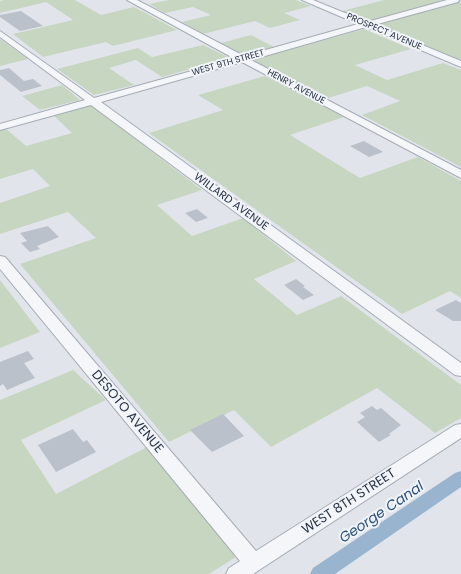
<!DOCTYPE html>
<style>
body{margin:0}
canvas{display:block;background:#e1e5eb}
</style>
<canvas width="461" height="574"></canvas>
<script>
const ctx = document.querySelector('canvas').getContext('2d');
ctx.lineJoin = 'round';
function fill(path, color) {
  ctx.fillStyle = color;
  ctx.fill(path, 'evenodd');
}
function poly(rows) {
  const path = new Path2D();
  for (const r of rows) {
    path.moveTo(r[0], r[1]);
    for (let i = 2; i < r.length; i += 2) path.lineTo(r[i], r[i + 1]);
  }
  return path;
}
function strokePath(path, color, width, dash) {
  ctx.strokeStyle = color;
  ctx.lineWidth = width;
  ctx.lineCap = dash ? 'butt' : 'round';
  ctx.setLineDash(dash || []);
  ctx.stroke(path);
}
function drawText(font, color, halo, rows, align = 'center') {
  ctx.font = font + ' Poppins,sans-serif';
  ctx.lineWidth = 4;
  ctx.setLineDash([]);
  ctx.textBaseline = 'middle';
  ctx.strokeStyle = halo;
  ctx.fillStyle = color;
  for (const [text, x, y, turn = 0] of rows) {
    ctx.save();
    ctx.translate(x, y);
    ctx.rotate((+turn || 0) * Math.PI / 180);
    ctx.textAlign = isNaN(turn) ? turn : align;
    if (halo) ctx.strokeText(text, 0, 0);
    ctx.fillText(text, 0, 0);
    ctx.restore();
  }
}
fill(poly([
 [4,0,75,0,101,15,134,7,177,30,113,46,106,42,43,57,13,34,73,20,46,2,0,13,0,1],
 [169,0,296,0,311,6,284,13,300,20,270,28,255,21,203,34,182,22,211,15,193,7,165,13,149,4],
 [384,0,445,0,366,22,342,11],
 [461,1,461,61,374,25],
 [364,29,411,49,355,65,387,80,443,63,461,70,461,167,362,115,400,101,367,86,328,98,252,60],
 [251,35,274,47,244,55,221,43],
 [0,39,28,59,0,66],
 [203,45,230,58,162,77,136,60,109,68,134,85,94,95,57,69,138,48,152,57],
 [265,76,344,117,290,135,360,178,418,157,461,181,461,298,450,291,402,314,149,133,223,110,198,95],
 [62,85,80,100,40,110,22,96],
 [91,105,202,190,157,205,192,236,243,218,296,261,254,279,297,315,341,296,461,385,461,418,435,433,377,388,271,447,234,410,169,442,20,264,96,238,68,212,0,234,0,203,50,186,33,169,0,179,0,130,5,128,26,146,72,133,53,115],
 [0,280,40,332,0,348],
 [73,370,106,400,21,440,56,494,147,447,236,557,209,574,0,574,0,400]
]), '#c7d6c1');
fill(poly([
 [461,471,461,487,335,574,310,574,313,568,455,473,461,471]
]), '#99b4ce');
fill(poly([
 [21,11,43,26,20,31,0,17,0,15],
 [9,68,24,81,33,79,42,86,21,92,0,75,0,70],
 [364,141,378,149,383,152,369,157,350,146],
 [197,209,208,218,196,222,185,213],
 [48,226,59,237,37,246,40,249,30,252,21,243,27,241,20,233],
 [296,279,305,286,303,287,314,295,303,300,284,285],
 [456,300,461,303,461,321,453,321,435,310],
 [28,351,34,359,24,363,35,378,7,390,3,384,0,386,0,362],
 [372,406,377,410,381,408,401,425,389,434,391,435,379,442,357,422,365,417,360,413],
 [223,414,244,436,212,452,190,430],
 [73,429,83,442,87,440,96,452,56,472,38,445]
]), '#bac1cb');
const street = poly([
 [127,0,137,0,244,56,358,24,302,0,313,0,367,22,447,0,459,0,458,2,374,25,461,61,461,67,366,27,251,60,461,170,461,178,242,62,101,102,461,363,461,376,455,375,91,105,0,130,0,124,85,100,0,37,0,31,94,98,235,59,127,0],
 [0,256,5,257,256,551,455,425,461,424,461,438,253,574,226,574,229,568,240,561,0,269,0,256]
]);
strokePath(street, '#a5acb6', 2);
fill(street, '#f4f6f9');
drawText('9px', '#273344', '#f1f4f8', [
 ["PROSPECT AVENUE",384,32,23],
 ["WEST 9TH STREET",228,63,-16],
 ["HENRY AVENUE",296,87,28]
]);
drawText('11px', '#273344', '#f1f4f8', [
 ["WILLARD AVENUE",231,202,36]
]);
drawText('13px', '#273344', '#f1f4f8', [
 ["DESOTO AVENUE",127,412,50],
 ["WEST 8TH STREET",349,502,-33]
]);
drawText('italic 14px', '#2d537c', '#f1f4f8', [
 ["George Canal",382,513,-34]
]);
</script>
